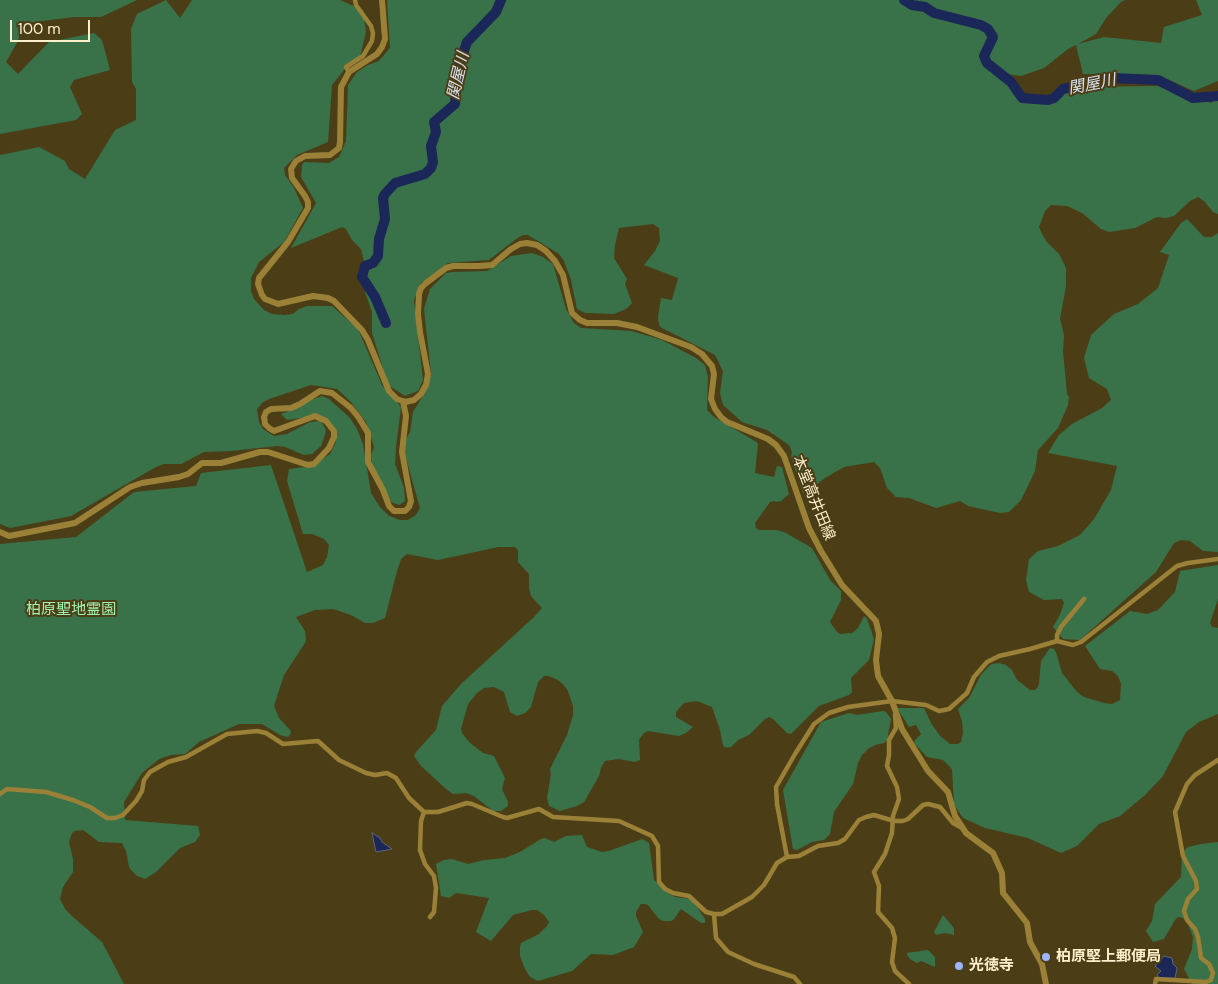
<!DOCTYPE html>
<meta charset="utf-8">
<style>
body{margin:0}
#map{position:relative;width:1218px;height:984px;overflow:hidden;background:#4b3e17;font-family:"DM Sans",sans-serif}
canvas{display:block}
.scale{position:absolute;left:10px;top:20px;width:80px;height:22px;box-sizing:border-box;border:2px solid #fcf0cc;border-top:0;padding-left:6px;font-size:15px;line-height:18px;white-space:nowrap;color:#fcf0cc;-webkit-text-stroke:4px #4b3e17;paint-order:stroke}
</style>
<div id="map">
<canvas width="1218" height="984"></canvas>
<div class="scale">100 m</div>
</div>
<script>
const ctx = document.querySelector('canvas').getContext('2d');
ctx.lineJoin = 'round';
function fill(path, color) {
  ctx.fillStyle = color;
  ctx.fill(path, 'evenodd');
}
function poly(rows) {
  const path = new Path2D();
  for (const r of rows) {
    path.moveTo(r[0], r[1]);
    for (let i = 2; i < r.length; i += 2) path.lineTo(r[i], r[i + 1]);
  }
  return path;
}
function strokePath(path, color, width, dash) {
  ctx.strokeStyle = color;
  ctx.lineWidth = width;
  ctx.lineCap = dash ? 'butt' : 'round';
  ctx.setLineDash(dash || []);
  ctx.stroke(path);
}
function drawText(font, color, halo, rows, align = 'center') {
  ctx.font = font + ' "DM Sans","Noto Sans JP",sans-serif';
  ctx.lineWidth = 4;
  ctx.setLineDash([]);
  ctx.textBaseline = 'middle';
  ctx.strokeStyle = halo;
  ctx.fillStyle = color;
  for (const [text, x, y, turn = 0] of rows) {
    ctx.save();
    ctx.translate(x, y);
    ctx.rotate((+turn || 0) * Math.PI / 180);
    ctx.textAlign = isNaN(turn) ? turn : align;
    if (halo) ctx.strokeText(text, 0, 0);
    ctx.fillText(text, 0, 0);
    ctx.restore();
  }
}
fill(poly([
 [0,0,137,0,101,17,74,17,34,22,23,22,18,41,6,62,18,74,49,42,94,33,102,40,110,70,74,80,70,87,82,114,76,120,0,134],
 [166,0,180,18,192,0,340,0,363,10,366,32,360,57,348,65,332,85,328,142,297,155,284,168,285,175,294,188,303,208,284,242,259,262,251,278,251,291,254,299,264,310,272,314,284,315,293,314,299,309,307,306,332,306,358,329,382,385,401,407,396,447,395,464,404,488,405,501,399,505,391,502,372,467,371,455,374,447,366,422,351,402,337,389,311,385,269,399,262,403,257,409,259,422,263,429,274,436,287,434,310,422,319,421,322,423,326,430,324,438,321,446,312,454,304,455,285,447,277,446,231,451,204,452,181,464,164,464,156,467,71,516,10,528,0,524,0,155,39,147,65,161,69,169,85,179,115,130,136,120,136,89,132,82,131,29,137,14],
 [387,0,1125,0,1121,2,1106,18,1096,34,1078,44,1104,37,1161,43,1164,27,1202,15,1196,0,1218,0,1218,81,1194,91,1158,75,1083,74,1076,45,1068,49,1044,68,1021,76,1006,74,1013,92,1027,99,1047,103,1064,91,1075,87,1158,86,1211,103,1218,97,1218,214,1213,212,1205,202,1198,197,1190,201,1174,216,1166,218,1157,217,1135,228,1109,232,1101,229,1082,213,1067,206,1051,205,1045,211,1039,227,1042,234,1047,242,1059,254,1066,268,1066,286,1060,319,1064,335,1063,351,1067,394,1069,397,1068,405,1058,428,1038,450,1035,471,1025,492,1021,500,1009,512,1000,513,968,506,960,501,936,508,909,498,896,497,887,488,880,468,874,462,844,467,825,478,808,491,803,493,791,456,792,452,789,445,767,430,742,422,723,405,720,393,723,371,715,355,662,328,659,325,658,317,661,298,672,300,678,278,644,265,655,251,660,241,659,228,653,224,619,228,615,245,614,258,627,279,625,284,632,303,626,309,614,314,585,313,577,309,571,280,564,261,559,254,528,235,523,235,516,239,489,260,448,263,441,268,421,283,414,300,423,380,418,391,405,396,388,385,384,378,382,365,372,333,372,312,365,292,364,261,361,249,352,240,346,229,342,227,291,248,316,203,301,177,302,165,304,162,329,163,339,157,346,141,348,85,357,72,368,65,379,61,390,48],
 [1187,219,1204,237,1212,237,1218,233,1218,552,1203,551,1190,541,1181,540,1174,543,1156,572,1080,640,1063,639,1053,627,1060,615,1064,603,1062,599,1044,600,1029,592,1026,580,1029,559,1038,551,1058,546,1080,535,1094,519,1111,490,1117,466,1048,453,1059,435,1072,424,1102,408,1111,400,1107,389,1089,378,1084,358,1091,335,1114,314,1138,304,1158,288,1169,255,1160,252,1181,223],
 [532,253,543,257,553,264,566,309,574,323,581,328,632,331,662,340,696,358,705,365,708,377,707,410,714,417,758,443,755,473,774,477,777,466,782,467,789,494,781,501,777,502,774,501,770,502,755,523,756,528,759,530,776,530,784,532,812,548,830,580,841,591,841,600,830,622,837,632,840,634,852,633,858,628,864,616,867,619,874,639,869,660,851,678,852,692,849,695,819,706,791,734,787,733,773,719,769,717,765,719,749,735,738,740,731,747,727,748,723,746,720,730,712,707,697,701,684,703,676,712,676,717,693,727,686,733,679,736,648,731,644,733,639,740,640,760,635,762,618,759,605,761,601,768,599,776,584,802,577,806,560,811,549,806,547,798,551,774,550,769,567,735,573,715,573,706,568,691,563,684,556,679,549,676,544,676,538,682,531,707,525,713,517,716,510,712,504,692,494,687,484,688,477,693,468,704,461,729,462,733,470,743,483,753,494,756,505,778,502,789,508,802,508,806,501,811,493,811,474,796,466,793,453,794,446,789,421,766,414,756,416,752,436,730,442,706,461,684,534,617,542,608,531,596,529,588,529,574,518,562,518,550,515,547,498,547,438,560,407,554,401,559,397,571,385,618,373,623,365,623,351,615,333,609,315,610,296,617,305,631,306,639,305,643,284,675,274,706,279,718,290,730,291,733,288,737,280,735,262,724,239,724,199,742,185,754,171,755,159,759,142,773,124,802,125,820,198,826,200,835,195,842,180,848,156,872,145,879,137,876,131,870,129,867,126,851,122,843,99,842,83,830,75,831,72,833,69,842,73,859,73,872,63,887,60,899,65,909,73,917,102,942,124,984,0,984,0,544,76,537,134,492,196,486,201,473,271,465,307,572,323,565,327,557,329,545,324,539,312,534,303,534,287,481,289,469,312,466,330,454,336,442,332,426,320,415,287,420,281,414,300,407,310,400,322,396,329,399,350,418,357,429,363,444,371,493,380,507,389,516,400,520,408,520,416,515,420,508,404,451,406,439,410,432,413,412,426,391,431,373,424,309,430,289,446,273,453,272,487,271,511,256],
 [1218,565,1218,599,1210,623,1212,627,1218,628,1218,714,1199,722,1186,732,1163,776,1145,795,1120,816,1099,824,1077,846,1061,853,1028,838,985,828,963,818,958,811,954,803,952,769,943,760,927,757,915,744,914,741,921,734,916,725,909,727,897,708,924,708,931,723,940,736,950,744,958,744,961,742,963,733,962,721,958,709,969,698,981,675,988,667,992,664,999,663,1006,665,1012,670,1017,680,1030,690,1035,690,1038,687,1039,683,1041,661,1050,648,1054,649,1056,652,1062,673,1077,692,1084,697,1104,703,1112,704,1120,700,1121,684,1118,676,1112,671,1100,669,1085,646,1130,611,1147,614,1158,610,1175,592,1180,571],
 [883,711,886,712,891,719,887,740,884,743,875,745,868,749,862,755,858,763,853,784,834,812,830,834,824,840,812,842,797,850,793,849,783,790,821,722,849,713,857,715],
 [582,835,587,847,602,852,609,851,642,839,649,843,654,880,668,893,675,897,692,899,705,919,705,923,701,923,681,909,674,919,671,921,663,921,659,919,648,905,645,904,641,904,636,912,636,916,643,932,634,947,613,955,591,954,572,971,538,981,530,977,525,969,520,956,520,947,521,943,539,934,547,926,549,922,544,915,537,910,532,910,513,915,491,941,476,932,489,898,456,893,449,898,441,896,436,864,444,860,452,859,468,864,484,860,505,858,520,852,541,839,545,838,554,842,566,836],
 [1218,842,1218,984,1192,984,1184,969,1192,949,1193,937,1188,924,1183,918,1178,917,1175,920,1164,939,1153,942,1146,931,1152,921,1155,904,1181,877,1182,853,1188,847,1201,844],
 [943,915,954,928,954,935,944,933,936,935,934,932],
 [928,950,935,957,935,967,921,961,917,963,910,959,906,953]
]), '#397249');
const water = poly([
 [372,833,380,838,382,842,392,849,376,852,372,833],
 [1164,956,1172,958,1173,964,1177,968,1175,978,1159,978,1157,975,1161,971,1155,966,1164,956]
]);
fill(water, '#1c2759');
strokePath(water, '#5f637c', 1);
strokePath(poly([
 [904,0,912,5,925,7,934,13,981,25,988,29,993,37,984,56,987,63,1011,82,1022,98,1048,100,1054,98,1063,89,1112,78,1158,80,1193,98,1218,96],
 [386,323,375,297,362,277,365,266,373,263,378,256,379,239,385,219,383,198,385,194,395,183,425,174,431,168,433,162,431,146,436,132,434,122,455,104,457,71,467,42,496,12,501,0]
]), '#1c2759', 10);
strokePath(poly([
 [349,72,346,67,363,56,372,41,373,33,371,26,356,5,355,0],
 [1057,641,1057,635,1061,627,1084,599],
 [895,715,896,728,889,740,889,755,887,766,897,787,899,799,893,816,892,833,885,854,874,872,879,886,878,912,892,928,895,938,892,962,895,971,909,984],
 [0,794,7,789,46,792,73,800,90,807,107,818,115,818,123,815,136,801,142,791,144,780,150,772,168,762,186,757,227,734,257,731,266,733,283,744,318,741,339,760,366,773,375,775,387,773,396,778,409,798,424,812,438,812,467,803,472,804,503,817,507,818,539,809,553,817,619,821,652,836,658,846,659,882,665,889,673,893,689,896,706,912,714,914,722,914,752,897,764,885,777,863,787,857,799,856,818,846,838,843,845,839,859,820,866,817,874,815,894,821,903,821,908,819,923,805,928,804,940,807,953,823,962,828],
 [424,812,421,821,420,850,425,864,434,876,436,888,434,912,430,917],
 [787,857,777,804,776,787,795,754,814,724,829,713,848,707,892,701,926,705,939,711,949,709,967,693,974,677,987,662,999,656,1030,649,1057,641,1073,645,1081,642,1177,566,1188,563,1218,559],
 [714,914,716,938,728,952,754,964,794,977,800,984],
 [1155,984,1156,979,1206,982,1211,980,1213,973,1209,964,1201,958,1198,937,1195,929,1187,920,1184,911,1188,899,1197,889,1196,881,1183,856,1175,812,1187,784,1195,775,1218,760]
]), '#9a8137', 4.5);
strokePath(poly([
 [382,0,385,39,382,47,377,54,349,72,341,87,340,142,339,148,330,155,305,156,296,161,291,169,292,178,305,196,308,202,308,208,288,242,259,278,258,284,262,295,265,299,278,304,313,296,328,298,334,301,362,330,368,340,389,391,397,399,405,402,414,400,421,394,426,385,428,374,420,332,418,314,419,294,421,288,426,283,446,268,453,266,479,266,492,265,511,249,520,244,527,243,537,245,546,251,555,261,563,275,572,313,580,320,587,323,617,323,637,327,691,347,702,354,712,366,714,374,711,399,715,409,721,417,727,422,768,439,776,445,784,456,809,528,821,551,842,585,876,621,879,634,876,660,878,676,892,701,902,729,928,771,948,792,955,816,966,833,993,853,1002,873,1003,893,1027,923,1030,942,1042,964,1046,984],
 [0,532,9,536,75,523,130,487,142,483,179,477,188,474,202,463,221,463,260,452,268,452,308,465,314,464,329,448,334,437,334,431,326,421,315,416,274,431,269,428,265,424,264,417,266,412,271,409,291,408,300,404,320,391,332,393,351,408,359,418,368,433,368,462,383,490,389,506,394,511,405,511,409,507,411,501,402,452,406,416,403,401]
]), '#9a8137', 6);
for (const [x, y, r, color] of [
 [1046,957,5,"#9eb4fd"],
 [959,966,5,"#9eb4fd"]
]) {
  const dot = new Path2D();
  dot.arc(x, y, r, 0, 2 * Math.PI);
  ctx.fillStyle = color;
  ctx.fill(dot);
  strokePath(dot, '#4b3e17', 2);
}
drawText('15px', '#fcf0cc', '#4b3e17', [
 ["本堂高井田線",813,498,68]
]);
drawText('15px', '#9ef3b2', '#4b3e17', [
 ["柏原聖地霊園",71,610]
]);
drawText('bold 15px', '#fcf0cc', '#4b3e17', [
 ["柏原堅上郵便局",1056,957],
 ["光徳寺",969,966]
], 'left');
drawText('italic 16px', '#dae0f1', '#4b3e17', [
 ["関屋川",459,76,-77],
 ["関屋川",1092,85,-11]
]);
</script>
